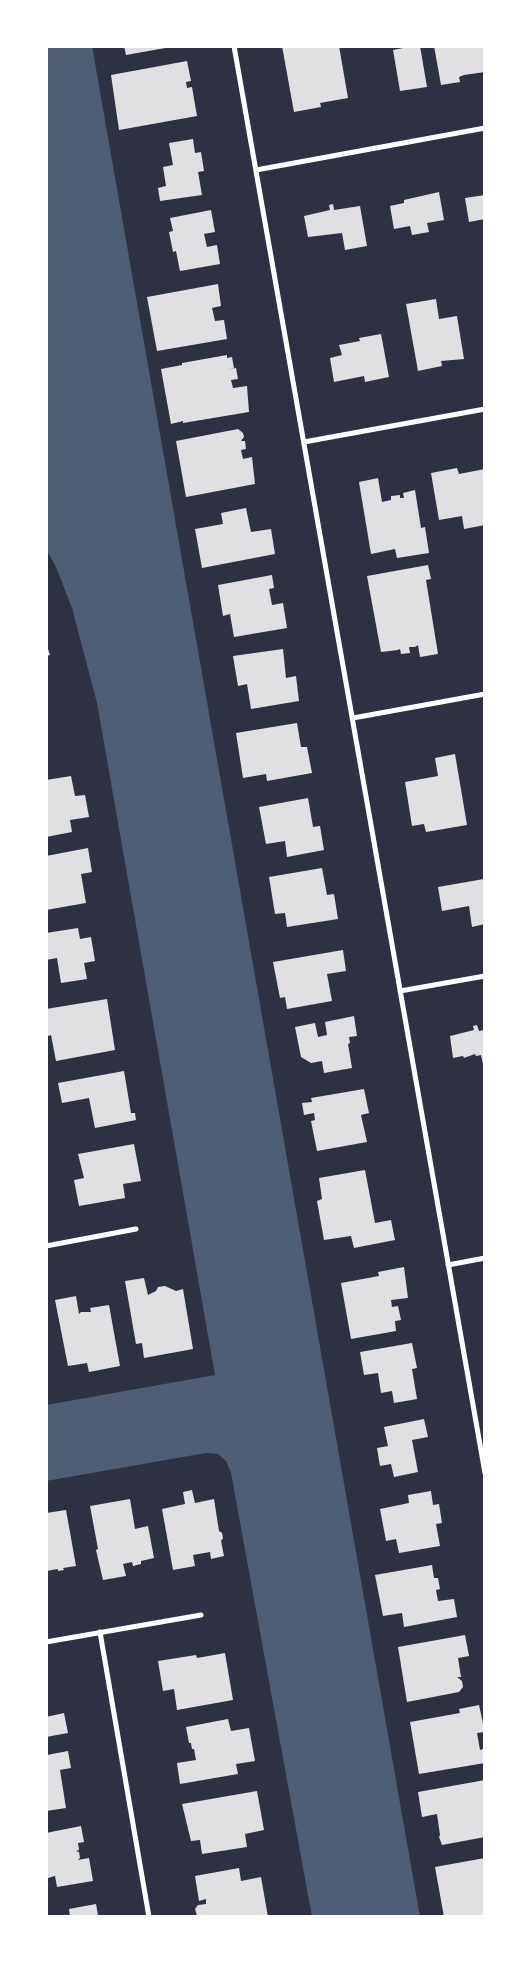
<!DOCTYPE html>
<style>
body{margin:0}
#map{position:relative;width:531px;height:1963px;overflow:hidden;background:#2d3142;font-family:"IBM Plex Sans",sans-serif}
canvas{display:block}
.frame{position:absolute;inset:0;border:48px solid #fff;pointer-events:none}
</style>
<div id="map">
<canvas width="531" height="1963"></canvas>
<div class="frame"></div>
</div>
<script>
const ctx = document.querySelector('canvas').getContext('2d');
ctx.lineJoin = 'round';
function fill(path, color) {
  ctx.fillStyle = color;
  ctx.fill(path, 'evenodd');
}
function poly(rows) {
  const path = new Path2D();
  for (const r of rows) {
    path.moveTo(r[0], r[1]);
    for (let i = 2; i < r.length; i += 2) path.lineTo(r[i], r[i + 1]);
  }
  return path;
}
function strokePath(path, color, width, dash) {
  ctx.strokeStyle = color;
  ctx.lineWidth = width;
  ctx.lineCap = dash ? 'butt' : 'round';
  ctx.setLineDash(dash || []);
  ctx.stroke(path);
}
fill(poly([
 [46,46,92,46,420,1917,312,1917,231,1473,226,1461,218,1454,206,1453,46,1481,46,1405,215,1375,97,703,72,608,56,567,46,549]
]), '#4f5d75');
fill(poly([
 [124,46,171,46,171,47,126,55],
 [282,46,339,46,348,98,320,103,321,107,294,112],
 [413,46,420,46,427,87,400,91,393,50],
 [434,46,485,46,485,72,464,75,459,77,460,82,441,85],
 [187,61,191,81,186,82,187,88,192,87,197,116,119,130,111,75],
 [193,139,195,153,201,152,204,171,198,172,202,195,160,201,158,188,166,186,163,167,173,165,169,143],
 [439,192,444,220,427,223,429,232,412,235,410,226,394,229,390,206,404,203,404,200],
 [485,195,485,219,469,222,465,198],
 [333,204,334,210,360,206,367,246,345,250,342,233,308,237,304,216,330,210,329,205],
 [211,210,215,232,204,234,207,247,217,245,220,264,180,271,176,251,173,252,169,232,173,231,170,218],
 [218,284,221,306,212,308,215,321,224,320,227,339,157,351,147,297],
 [436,299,439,319,457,316,464,359,441,361,442,366,418,371,406,304],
 [381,334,389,377,365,382,364,376,334,382,330,358,342,355,339,345,360,341,359,338],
 [227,355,227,358,232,357,234,368,229,369,236,368,238,379,231,380,233,388,247,386,249,412,183,423,183,421,171,424,161,369,182,365,182,363],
 [238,429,243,433,244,437,241,441,245,441,246,449,241,450,243,459,252,457,255,484,186,497,176,441],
 [457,468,459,474,485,469,485,525,464,529,462,516,439,520,431,473],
 [378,478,382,502,391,500,391,496,400,495,400,498,404,498,403,493,415,490,421,528,425,527,429,553,397,558,395,549,371,554,359,482],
 [246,508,251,532,271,529,275,554,202,568,195,529,223,524,221,513],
 [428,565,431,579,426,580,438,654,420,657,418,645,415,647,409,647,410,653,401,654,400,649,398,650,381,652,367,576],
 [272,575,274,588,269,589,272,605,283,603,287,628,234,637,230,614,223,616,218,585],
 [46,643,50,655,46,656],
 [283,649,286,678,296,676,299,701,251,709,247,684,238,686,233,656],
 [297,723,301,747,307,747,312,773,267,781,266,774,243,778,236,733],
 [455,754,467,825,426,832,424,824,412,826,405,782,438,776,435,758],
 [71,776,75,796,85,795,89,817,70,820,72,832,46,837,46,780],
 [308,798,313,827,320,826,324,850,287,857,285,841,266,844,259,807],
 [88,848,92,872,81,874,86,903,46,910,46,856],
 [322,868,327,895,334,894,338,919,287,927,285,913,275,914,269,877],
 [484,879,485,924,472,927,469,906,442,911,438,887],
 [78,928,80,939,91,937,95,961,84,963,87,979,61,983,57,958,46,960,46,933],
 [343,950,346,971,327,974,332,1001,287,1009,285,997,280,998,273,962],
 [107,999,115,1050,56,1061,51,1035,48,1036,46,1009],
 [354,1016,357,1036,349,1037,350,1043,348,1044,352,1068,324,1073,322,1061,311,1063,301,1057,295,1027,315,1023,318,1037,327,1035,325,1022],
 [477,1025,479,1031,485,1030,485,1064,483,1064,481,1055,476,1056,475,1054,464,1058,463,1056,453,1058,450,1036,474,1030,473,1026],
 [124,1071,131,1113,135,1113,136,1120,95,1128,89,1098,62,1103,58,1083],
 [364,1089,369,1113,361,1115,367,1142,317,1151,311,1121,315,1120,314,1113,304,1115,302,1103,312,1102,311,1098],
 [134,1144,141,1181,123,1184,125,1198,79,1206,74,1180,84,1178,78,1154],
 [365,1170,375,1223,391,1220,395,1240,354,1248,351,1236,324,1240,317,1201,322,1199,319,1178],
 [404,1267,408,1298,391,1300,392,1307,398,1306,401,1320,395,1321,396,1331,351,1339,341,1283,379,1276,378,1272],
 [144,1278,148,1295,156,1291,158,1287,165,1286,176,1291,183,1289,193,1349,144,1358,142,1343,136,1344,125,1281],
 [76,1296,79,1314,81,1312,91,1312,90,1308,109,1305,120,1366,89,1372,87,1363,68,1366,55,1300],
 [412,1343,417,1368,412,1369,417,1399,394,1403,392,1391,381,1393,378,1373,364,1375,360,1352],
 [424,1419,428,1437,412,1440,418,1472,394,1477,391,1464,380,1466,377,1448,388,1446,384,1427],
 [192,1490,195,1503,214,1499,219,1531,222,1533,223,1538,221,1541,224,1556,211,1559,210,1552,193,1555,195,1566,173,1570,162,1509,185,1504,183,1492],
 [431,1491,433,1505,439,1504,442,1523,436,1524,440,1546,399,1553,396,1539,386,1541,380,1509,409,1503,408,1495],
 [130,1499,135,1529,148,1526,154,1558,141,1561,141,1564,133,1566,132,1562,123,1564,126,1576,103,1580,96,1550,98,1549,90,1506],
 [66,1510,76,1566,63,1568,64,1570,58,1571,58,1569,46,1571,46,1513],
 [432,1565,434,1578,438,1578,440,1589,436,1590,438,1601,454,1599,457,1617,404,1627,402,1613,383,1616,375,1575],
 [465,1635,469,1656,458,1658,461,1677,457,1677,462,1681,463,1687,459,1692,407,1702,398,1647],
 [225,1653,233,1700,177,1710,174,1689,163,1691,158,1661,196,1655,197,1658],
 [479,1705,485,1732,477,1733,480,1750,483,1749,485,1763,419,1774,410,1722,460,1713,459,1709],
 [64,1713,68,1733,46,1737,46,1717],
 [228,1719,231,1731,249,1728,255,1761,236,1764,238,1774,180,1784,177,1763,196,1760,194,1749,192,1749,191,1743,189,1743,186,1727],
 [68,1751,71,1768,60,1770,66,1808,46,1811,47,1755],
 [485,1780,485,1837,442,1845,439,1837,440,1835,437,1814,422,1817,418,1792],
 [257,1791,264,1830,245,1834,247,1847,202,1854,200,1840,191,1841,182,1804],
 [81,1826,84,1842,78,1843,79,1850,76,1851,79,1852,80,1858,78,1860,89,1858,93,1881,57,1887,55,1876,48,1878,46,1833],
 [485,1858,485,1915,474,1917,444,1917,435,1867],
 [239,1868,241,1881,261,1877,268,1917,197,1916,195,1909,198,1905,206,1904,206,1899,199,1901,195,1876],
 [96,1904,98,1915,96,1917,70,1917,69,1909]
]), '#e0e0e3');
strokePath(poly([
 [234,46,485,1473],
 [256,170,485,128],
 [304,442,485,409],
 [353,718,485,694],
 [400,991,485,976],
 [46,1246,136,1229],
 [448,1265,485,1258],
 [100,1632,149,1917],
 [46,1642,201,1615]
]), '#fff', 5);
</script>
